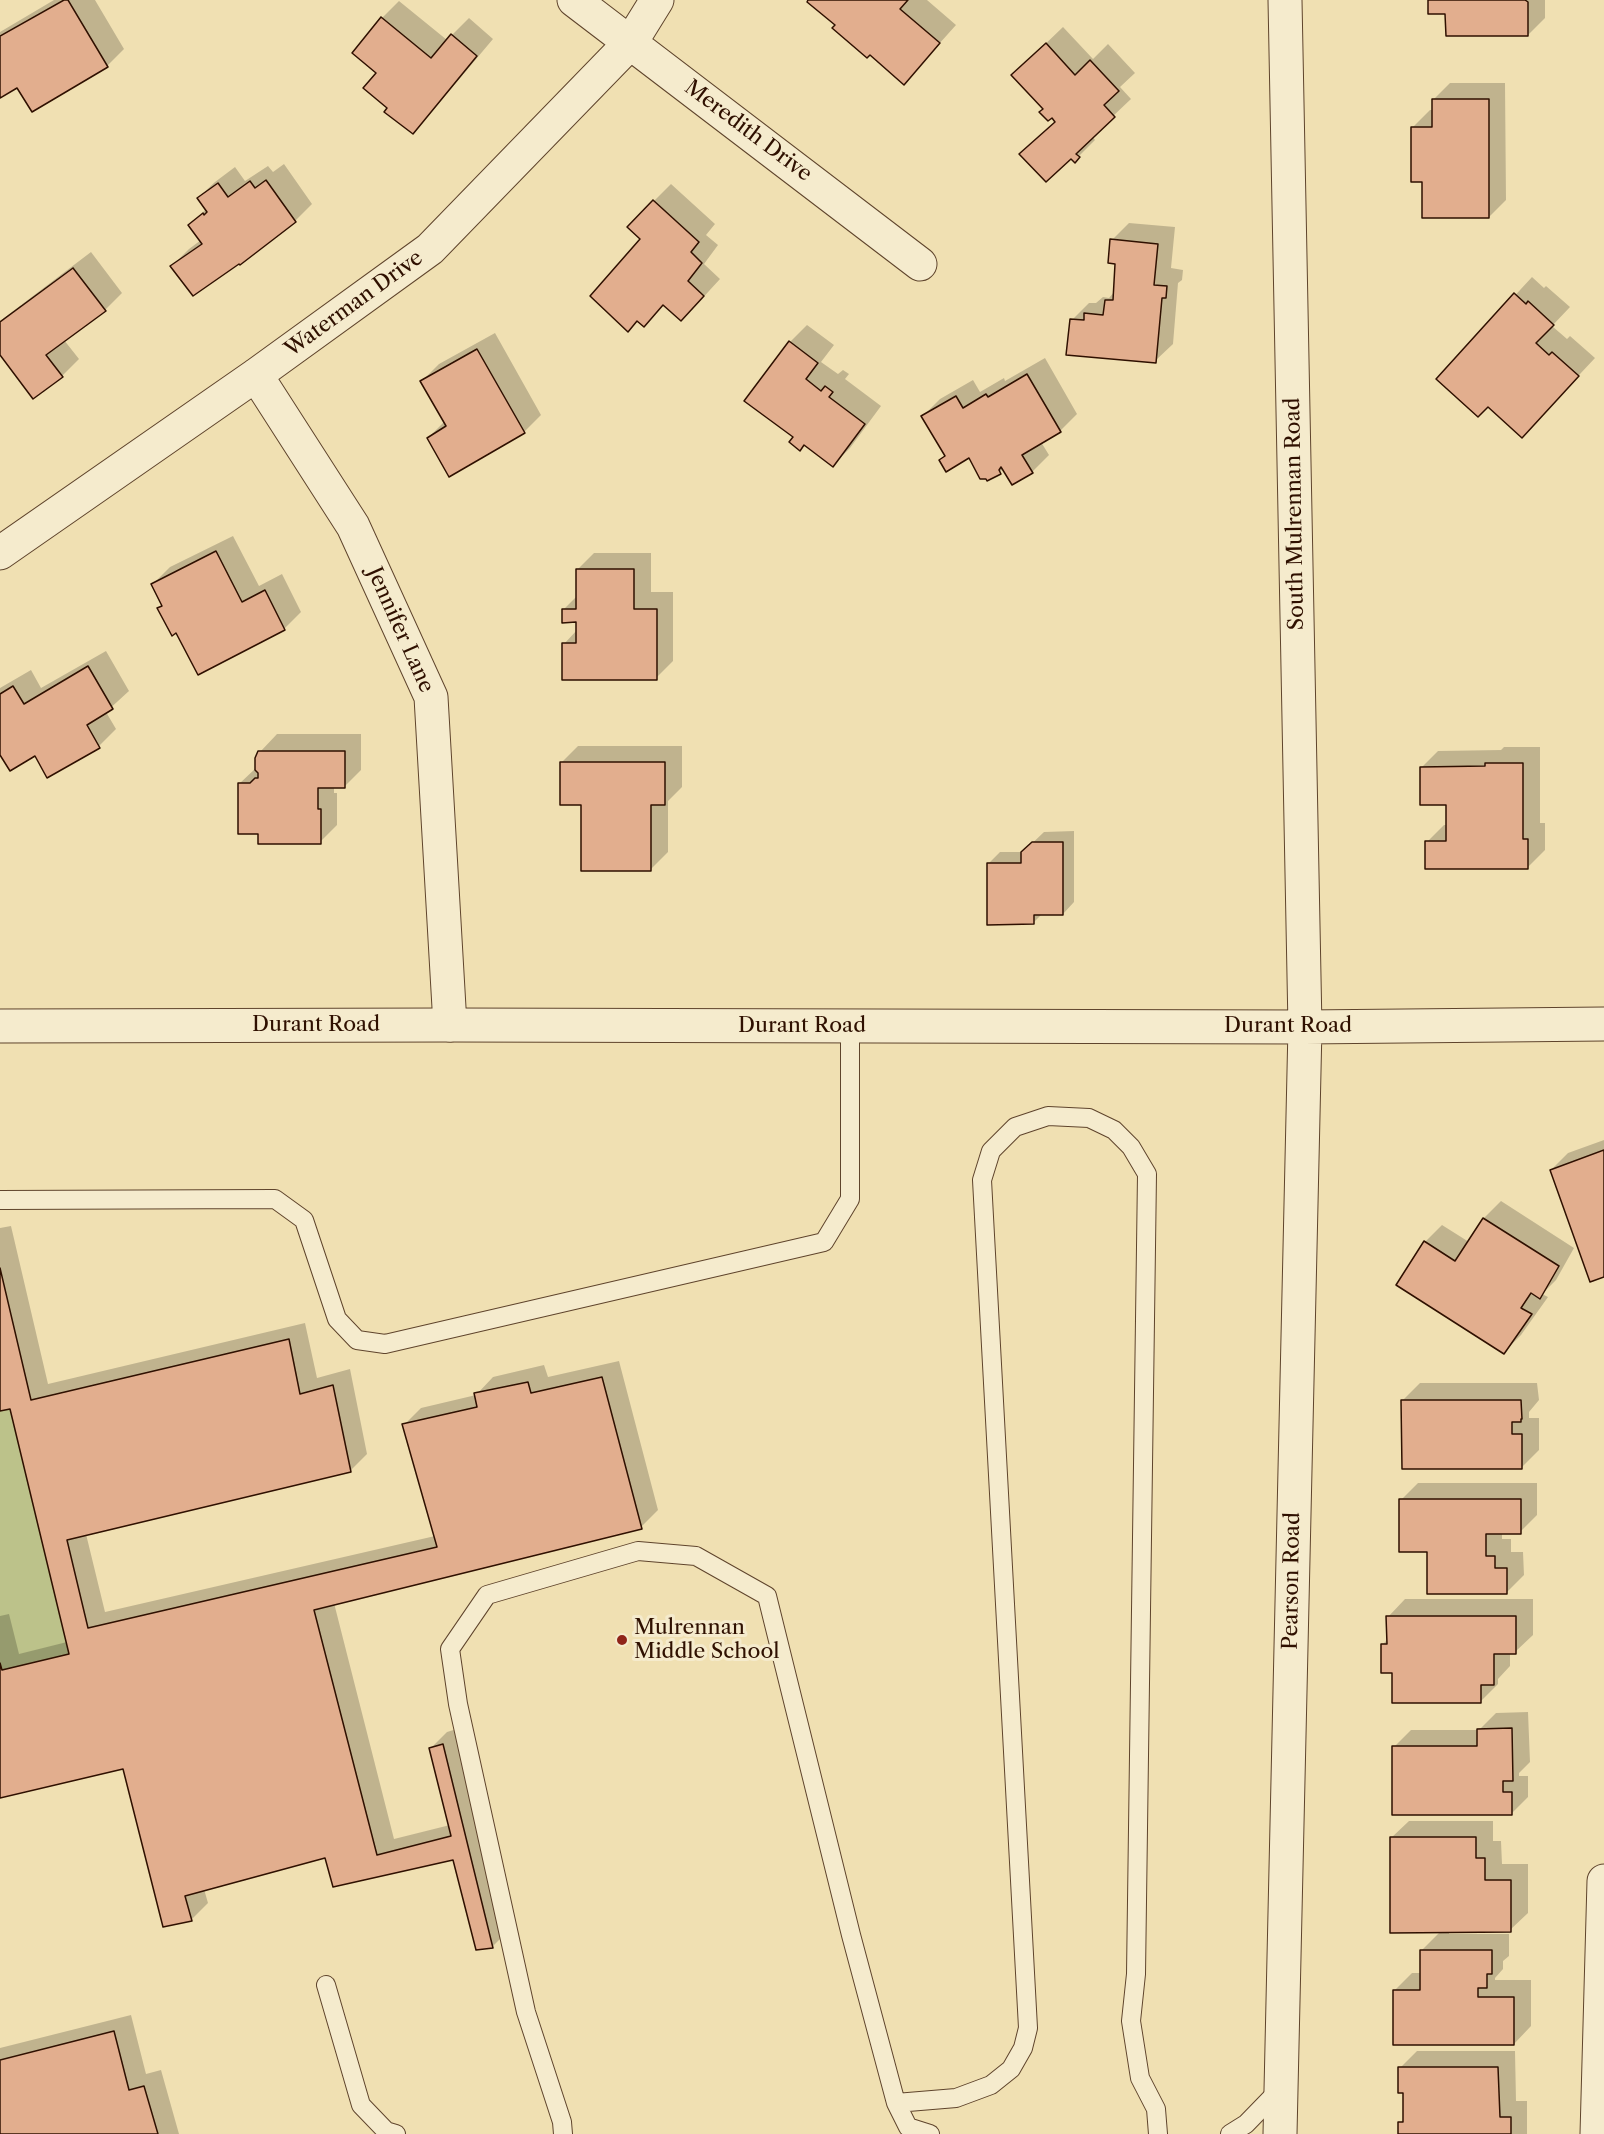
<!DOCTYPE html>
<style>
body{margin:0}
canvas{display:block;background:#f0e0b2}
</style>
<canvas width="1604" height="2134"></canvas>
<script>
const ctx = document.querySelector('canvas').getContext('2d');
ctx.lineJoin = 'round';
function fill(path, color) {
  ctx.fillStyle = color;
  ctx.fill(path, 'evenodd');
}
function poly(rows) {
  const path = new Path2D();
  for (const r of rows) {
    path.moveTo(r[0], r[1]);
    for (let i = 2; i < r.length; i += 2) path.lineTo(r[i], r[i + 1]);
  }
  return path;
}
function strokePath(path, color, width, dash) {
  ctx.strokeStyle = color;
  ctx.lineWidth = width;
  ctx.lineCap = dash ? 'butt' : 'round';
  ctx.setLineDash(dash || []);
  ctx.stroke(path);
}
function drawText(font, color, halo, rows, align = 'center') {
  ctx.font = font + ' "Libre Caslon Text",serif';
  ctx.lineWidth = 6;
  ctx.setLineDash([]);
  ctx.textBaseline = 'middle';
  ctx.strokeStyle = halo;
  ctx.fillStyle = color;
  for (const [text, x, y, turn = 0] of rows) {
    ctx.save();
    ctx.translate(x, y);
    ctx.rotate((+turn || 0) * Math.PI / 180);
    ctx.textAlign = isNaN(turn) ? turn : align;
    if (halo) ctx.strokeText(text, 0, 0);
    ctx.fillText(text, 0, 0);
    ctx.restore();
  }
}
fill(poly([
 [10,1409,69,1654,2,1670,0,1663,0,1411]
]), '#bcc28a');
fill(poly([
 [54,0,95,0,124,49,107,66,18,86,0,96,0,32],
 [810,0,927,0,956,25,904,83],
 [1430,0,1545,0,1545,18,1528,35,1447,12],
 [399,1,447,40,469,18,493,39,429,115,412,132,390,108,378,73,382,18],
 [1063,27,1093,59,1108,44,1135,73,1120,87,1131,99,1092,136,1095,140,1075,160,1056,121,1013,75],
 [1450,83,1505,83,1506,200,1489,217,1423,180,1413,127,1430,110,1433,110,1433,100],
 [284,164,312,204,295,221,240,263,172,266,189,249,201,240,190,226,206,209,198,198,215,182,235,167,245,181,268,166,273,172],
 [671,184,715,224,706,235,718,245,704,264,720,279,698,303,664,304,644,325,642,239,654,201],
 [1129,223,1175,227,1171,268,1183,270,1182,280,1178,283,1173,344,1155,361,1072,320,1089,303,1096,303,1103,297,1109,298,1115,291,1116,262,1112,240],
 [91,252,122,293,105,310,64,340,79,359,62,376,0,353,0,321],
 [1532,277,1544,288,1546,286,1570,307,1552,326,1567,339,1570,336,1595,358,1522,436,1488,405,1438,379],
 [807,325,834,345,821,362,838,374,843,370,849,374,845,379,881,406,850,448,833,465,795,437,790,342],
 [495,333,541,415,524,432,449,475,428,438,445,421,422,381,439,364],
 [1045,358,1077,414,1060,431,1041,442,1049,455,1032,472,1004,468,1000,472,969,456,941,460,946,455,923,416,940,399,973,380,980,392,1004,378,1005,381],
 [233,536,259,586,282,574,301,612,284,629,198,673,177,631,159,608,163,604,153,584,170,567],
 [594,553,651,553,651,592,673,592,673,661,656,678,564,644,577,630,577,621,563,610,577,596,577,570],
 [106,651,129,691,106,712,116,729,99,746,35,754,0,752,0,688,31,670,41,688],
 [277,734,361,734,361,770,344,787,334,787,334,793,337,793,337,825,320,842,260,832,239,784,257,767,260,752],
 [578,746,682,746,682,787,668,801,668,852,651,869,582,804,561,763],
 [1504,747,1540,747,1540,823,1545,823,1545,850,1528,867,1427,842,1444,825,1447,825,1447,803,1421,768,1438,751,1501,750],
 [1074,831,1074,902,1063,914,1042,914,1033,923,988,864,1000,852,1023,852,1044,832],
 [1604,1140,1604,1275,1551,1170,1568,1153],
 [1501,1201,1574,1248,1556,1280,1542,1294,1548,1297,1521,1335,1504,1352,1425,1242,1442,1225,1469,1242,1484,1218],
 [11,1226,48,1384,305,1323,317,1378,350,1369,367,1454,350,1471,86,1534,105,1612,435,1536,404,1425,421,1408,476,1395,493,1377,544,1365,548,1377,619,1361,658,1510,641,1527,334,1603,394,1839,450,1825,430,1749,447,1732,460,1728,510,1929,493,1946,477,1948,454,1858,327,1856,204,1889,208,1903,191,1920,124,1767,0,1797,0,1616,9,1614,19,1654,67,1642,11,1407,0,1409,0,1228],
 [1420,1383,1537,1383,1539,1400,1529,1412,1529,1418,1539,1418,1539,1450,1522,1467,1403,1400],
 [1418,1483,1537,1483,1537,1515,1520,1532,1502,1532,1502,1539,1511,1539,1511,1552,1523,1552,1524,1575,1507,1592,1429,1551,1401,1500],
 [1405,1599,1533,1599,1533,1635,1515,1652,1510,1652,1510,1666,1498,1679,1498,1684,1481,1701,1393,1672,1383,1644,1388,1639,1388,1617],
 [1528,1712,1530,1762,1519,1773,1519,1776,1528,1776,1528,1797,1511,1814,1394,1747,1411,1730,1479,1730,1496,1713],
 [1409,1821,1493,1821,1493,1841,1501,1841,1502,1864,1528,1864,1528,1913,1510,1930,1449,1931,1449,1934,1509,1934,1509,1956,1503,1961,1503,1969,1495,1978,1495,1980,1531,1980,1531,2026,1514,2044,1395,1990,1412,1973,1421,1973,1421,1951,1441,1931,1391,1838],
 [131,2015,146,2074,161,2070,179,2134,0,2134,0,2048],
 [1417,2051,1515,2051,1516,2101,1527,2101,1527,2134,1400,2134,1400,2123,1405,2118,1405,2091,1400,2068]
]), '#0003');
const building = poly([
 [64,0,68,0,108,67,32,112,17,88,0,98,0,36,64,0],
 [808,0,908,0,900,9,940,43,904,85,870,55,867,58,832,28,835,25,807,2,808,0],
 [1428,0,1525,0,1528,2,1528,36,1446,36,1445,14,1428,14,1428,0],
 [381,17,431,58,451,34,477,56,413,134,384,112,387,108,363,88,376,73,352,53,381,17],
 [1046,43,1075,75,1090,60,1119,91,1104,105,1115,117,1076,154,1080,157,1075,163,1071,159,1046,182,1019,154,1055,122,1052,118,1048,121,1039,112,1043,109,1011,75,1046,43],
 [1432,99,1489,99,1489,218,1422,218,1422,182,1411,182,1411,127,1432,127,1432,99],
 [266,180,296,222,240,265,239,264,193,296,170,266,202,244,188,225,203,213,204,215,207,212,197,198,218,183,228,197,250,181,255,188,266,180],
 [653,200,699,242,691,252,702,263,688,281,704,296,681,321,663,305,644,327,637,321,628,332,590,296,640,239,627,227,653,200],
 [1110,239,1158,244,1154,285,1167,286,1166,298,1162,298,1156,363,1066,355,1070,319,1084,320,1084,313,1103,315,1105,300,1113,300,1115,264,1108,263,1110,239],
 [73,268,106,311,46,355,63,377,33,399,0,355,0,322,73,268],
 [1514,293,1526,304,1528,301,1554,325,1536,343,1549,355,1552,352,1579,376,1522,438,1488,407,1478,417,1436,379,1514,293],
 [789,341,818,363,806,379,821,391,825,386,833,392,829,397,865,424,833,467,804,445,800,451,789,442,793,437,744,401,789,341],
 [477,349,525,433,449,477,427,438,446,426,420,381,477,349],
 [1027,374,1061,432,1022,455,1033,473,1012,485,1001,467,999,470,1001,474,987,481,986,479,980,479,969,458,946,472,939,460,945,456,921,416,956,396,963,408,986,394,988,397,1027,374],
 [216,551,242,602,265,590,285,630,198,675,176,633,172,636,157,608,162,606,151,584,216,551],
 [576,569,634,569,634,609,657,609,657,680,562,680,562,643,576,643,576,622,562,623,562,609,576,609,576,569],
 [88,666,113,709,87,725,100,748,47,778,35,756,10,771,0,755,0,694,13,686,24,704,88,666],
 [258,751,345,751,345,788,318,788,318,809,321,809,321,844,258,844,258,834,238,834,238,783,250,783,255,778,258,778,258,773,255,770,255,758,258,751],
 [560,762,665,762,665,805,651,805,651,871,581,871,581,805,560,805,560,762],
 [1485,763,1523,763,1523,839,1528,839,1528,869,1425,869,1425,841,1446,841,1446,805,1420,805,1420,767,1485,766,1485,763],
 [1032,842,1063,842,1063,915,1034,915,1034,924,987,925,987,863,1021,863,1021,852,1032,842],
 [1604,1150,1604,1277,1590,1282,1550,1170,1604,1150],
 [1483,1218,1559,1266,1540,1299,1531,1293,1521,1308,1532,1314,1504,1354,1396,1285,1424,1241,1455,1261,1483,1218],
 [0,1268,31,1400,289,1339,300,1394,333,1385,351,1472,67,1540,88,1628,437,1547,402,1424,477,1407,474,1393,528,1382,531,1393,602,1377,642,1529,314,1610,377,1855,451,1836,429,1748,443,1744,493,1948,476,1950,453,1860,333,1887,325,1858,185,1896,192,1921,163,1927,123,1769,0,1798,0,1663,2,1670,69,1654,10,1409,0,1411,0,1268],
 [1401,1400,1521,1400,1522,1419,1521,1419,1521,1422,1512,1422,1512,1434,1522,1434,1522,1469,1402,1469,1401,1400],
 [1399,1499,1521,1499,1521,1534,1486,1534,1486,1556,1495,1556,1495,1568,1507,1568,1507,1594,1427,1594,1427,1552,1399,1552,1399,1499],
 [1386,1616,1516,1616,1516,1654,1494,1654,1494,1685,1481,1685,1481,1703,1392,1703,1392,1673,1381,1673,1381,1644,1387,1644,1386,1616],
 [1512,1728,1513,1781,1503,1781,1503,1792,1512,1792,1512,1815,1392,1815,1392,1746,1477,1746,1477,1729,1512,1728],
 [1390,1837,1476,1837,1476,1858,1485,1858,1485,1880,1511,1880,1511,1932,1390,1933,1390,1837],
 [1420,1950,1492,1950,1492,1974,1487,1974,1487,1988,1478,1988,1478,1997,1514,1997,1514,2045,1393,2045,1393,1990,1420,1990,1420,1950],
 [114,2031,129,2090,144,2086,158,2134,0,2134,0,2060,114,2031],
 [1398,2067,1498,2067,1500,2117,1511,2117,1511,2134,1398,2134,1398,2122,1403,2122,1403,2093,1398,2093,1398,2067]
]);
fill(building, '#e2ae8e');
strokePath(building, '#2f1000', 1.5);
const service = poly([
 [0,1200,275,1199,304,1220,337,1319,357,1340,385,1344,824,1242,850,1199,850,1026],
 [326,1985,361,2105,386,2131,396,2134],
 [896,2103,956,2098,991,2085,1011,2069,1023,2048,1028,2028,982,1180,991,1151,1015,1127,1048,1116,1089,1118,1114,1130,1131,1147,1147,1174,1136,1974,1131,2021,1140,2078,1156,2109,1158,2134],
 [563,2134,562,2122,526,2012,458,1704,450,1649,487,1595,638,1551,696,1556,767,1596,851,1935,896,2103,908,2127,930,2134],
 [1230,2134,1246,2124,1280,2089]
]);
const minor = poly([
 [574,0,920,264],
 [256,375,353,526,431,697,450,1025],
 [0,553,256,375,430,249,631,42,657,0],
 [1597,2134,1604,1881]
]);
const tertiary = poly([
 [0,1026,450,1025,1305,1027,1604,1024],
 [1280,2134,1305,1027,1285,0]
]);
strokePath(service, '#5f442c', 20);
strokePath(minor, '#5f442c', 35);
strokePath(tertiary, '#5f442c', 35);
strokePath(service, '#f5ebcd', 18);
strokePath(minor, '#f5ebcd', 33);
strokePath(tertiary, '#f5ebcd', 33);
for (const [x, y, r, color] of [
 [622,1640,6,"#8f2418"]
]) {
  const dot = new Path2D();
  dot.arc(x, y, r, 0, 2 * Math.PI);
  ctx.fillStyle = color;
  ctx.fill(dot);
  strokePath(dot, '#f5ebcd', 2);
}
drawText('21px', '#2f1000', '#f5ebcd', [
 ["Meredith Drive",748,131,37],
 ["Waterman Drive",354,304,-36],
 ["South Mulrennan Road",1295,514,-91],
 ["Jennifer Lane",400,630,66],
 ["Durant Road",316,1025],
 ["Durant Road",802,1026],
 ["Durant Road",1288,1026],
 ["Pearson Road",1292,1581,-89]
]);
drawText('21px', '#2f1000', '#f5ebcd', [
 ["Mulrennan",634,1628],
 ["Middle School",634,1652]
], 'left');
</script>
